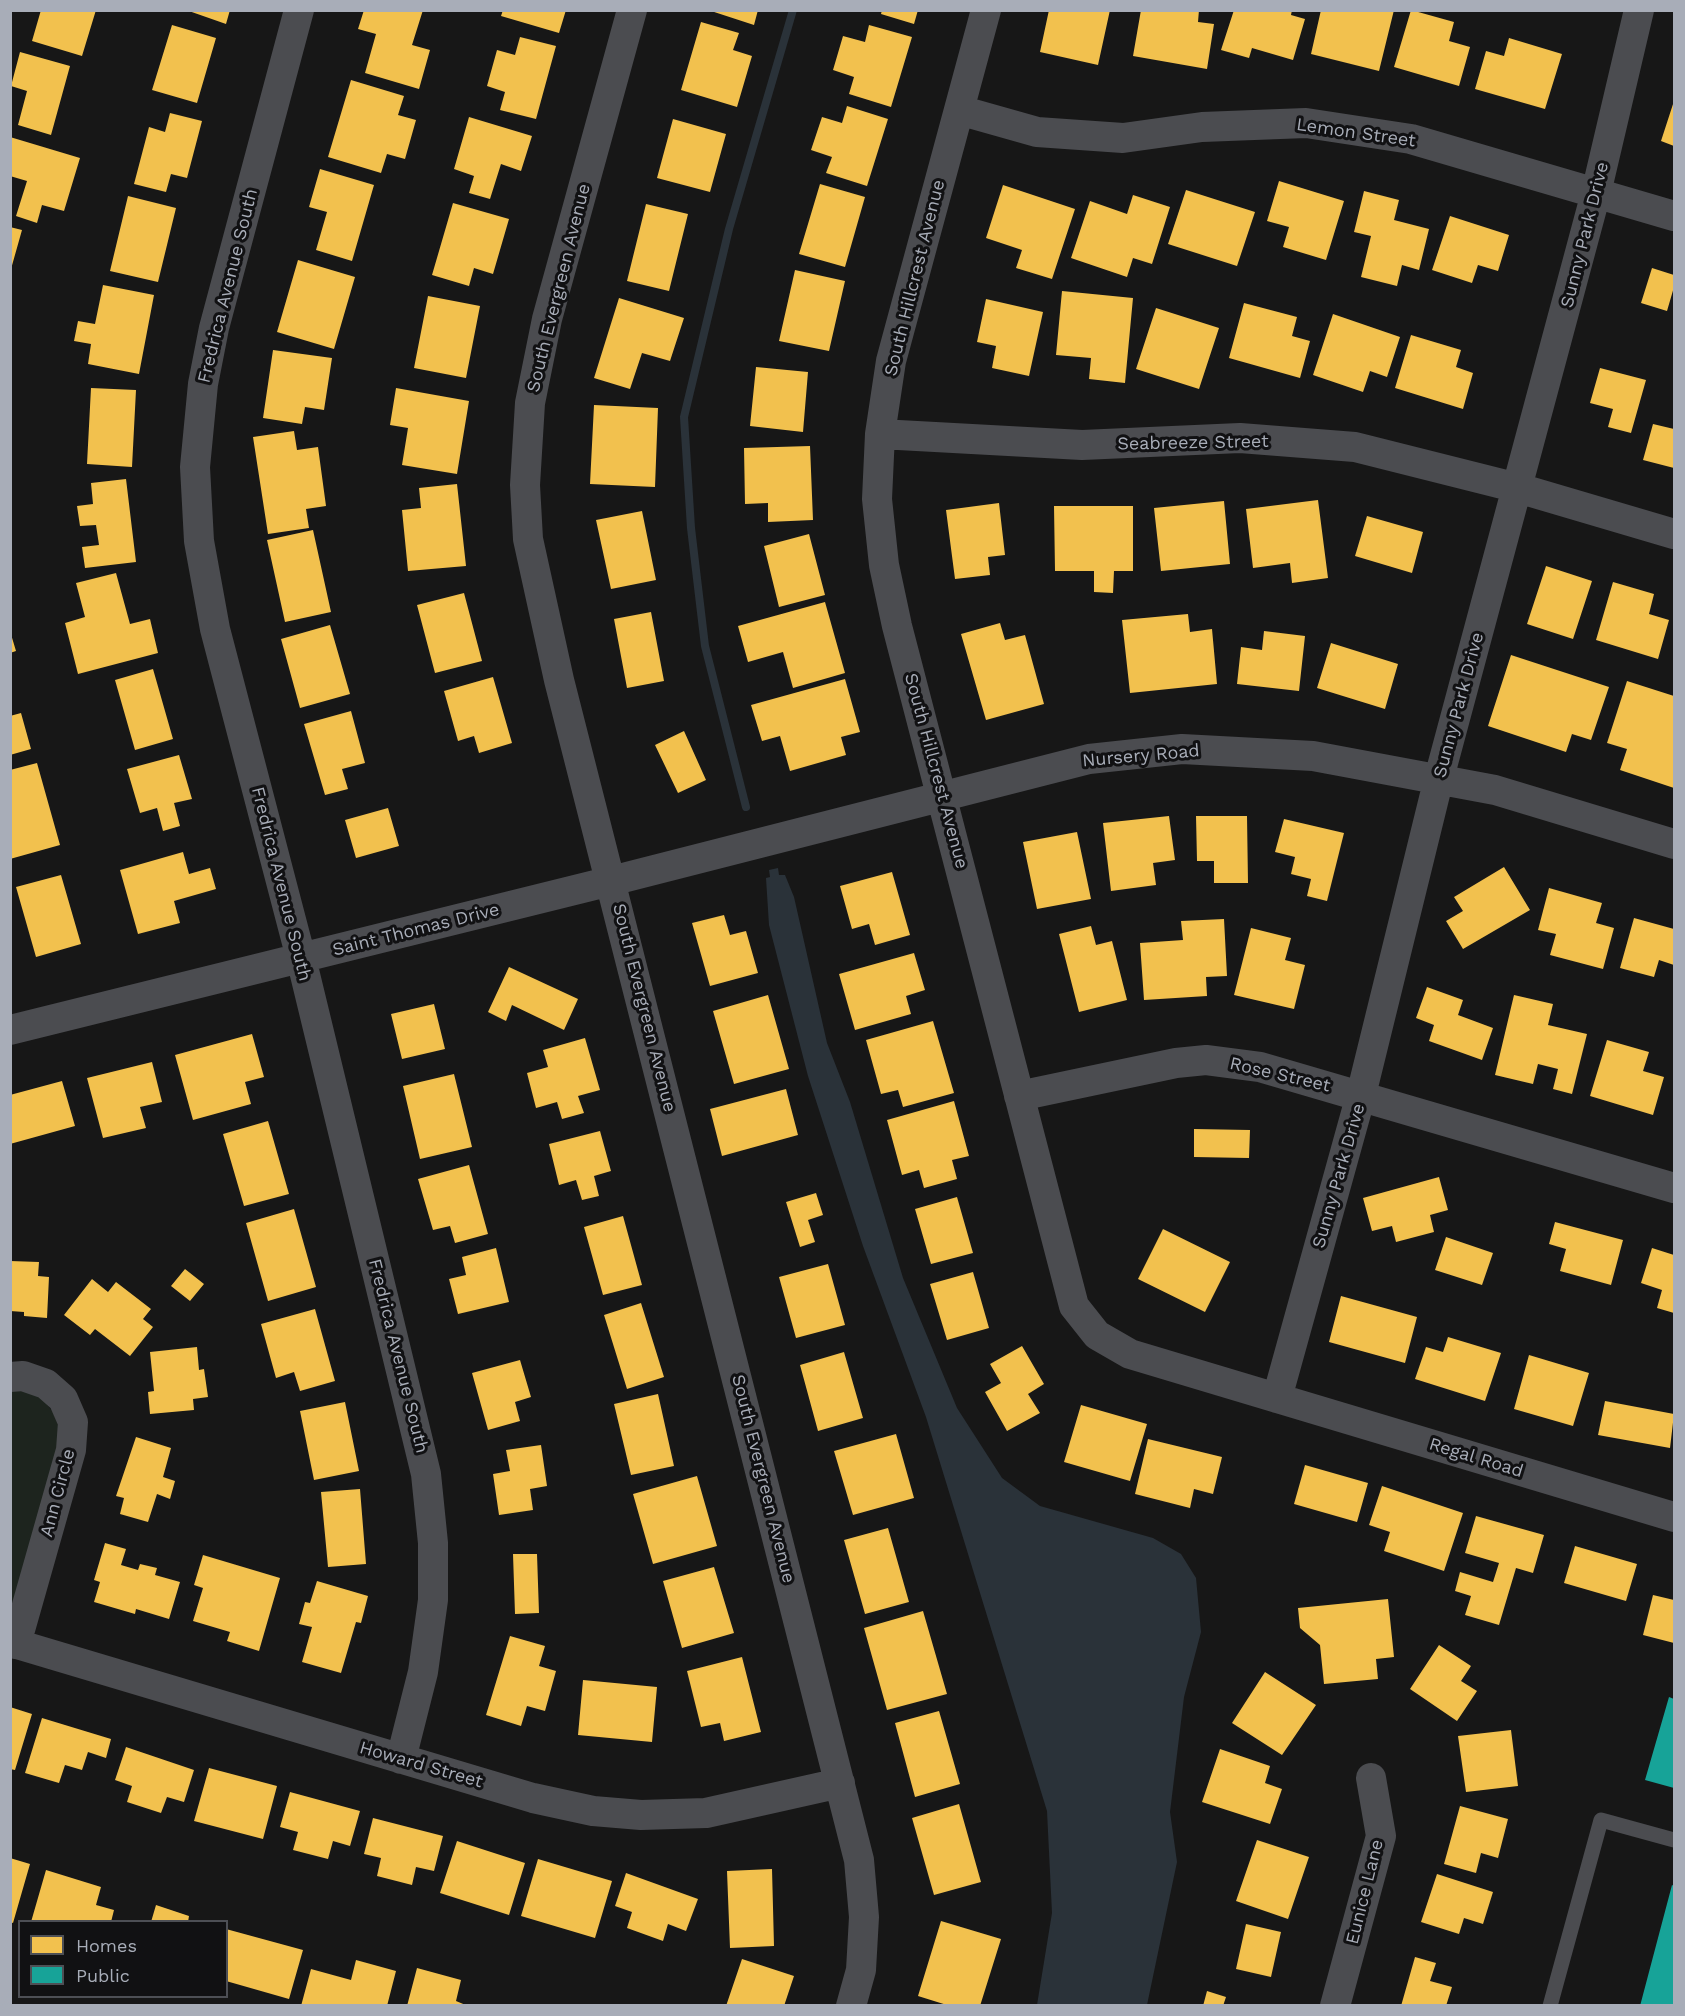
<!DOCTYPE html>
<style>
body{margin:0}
#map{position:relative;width:1685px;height:2016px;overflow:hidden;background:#171717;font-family:"Work Sans",sans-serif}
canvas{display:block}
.frame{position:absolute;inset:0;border:12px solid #a8adb8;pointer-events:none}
.legend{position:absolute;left:18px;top:1920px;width:210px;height:78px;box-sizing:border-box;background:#111113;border:2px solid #4d4f55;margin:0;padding:8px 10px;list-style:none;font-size:18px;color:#a8adb8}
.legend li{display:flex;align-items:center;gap:12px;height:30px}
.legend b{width:30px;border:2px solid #4d4f55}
</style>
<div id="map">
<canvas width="1685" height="2016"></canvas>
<div class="frame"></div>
<ul class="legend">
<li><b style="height:16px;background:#f2c14e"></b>Homes</li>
<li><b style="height:16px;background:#17a398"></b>Public</li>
</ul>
</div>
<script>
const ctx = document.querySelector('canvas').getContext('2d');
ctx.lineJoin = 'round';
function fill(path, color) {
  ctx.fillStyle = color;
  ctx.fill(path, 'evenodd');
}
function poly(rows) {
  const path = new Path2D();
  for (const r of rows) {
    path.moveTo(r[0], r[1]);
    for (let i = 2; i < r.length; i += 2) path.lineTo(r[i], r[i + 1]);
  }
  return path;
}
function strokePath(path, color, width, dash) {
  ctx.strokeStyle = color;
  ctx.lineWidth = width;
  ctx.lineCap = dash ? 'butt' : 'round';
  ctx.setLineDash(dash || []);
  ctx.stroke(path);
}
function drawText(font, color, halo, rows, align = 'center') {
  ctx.font = font + ' "Work Sans",sans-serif';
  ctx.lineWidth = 6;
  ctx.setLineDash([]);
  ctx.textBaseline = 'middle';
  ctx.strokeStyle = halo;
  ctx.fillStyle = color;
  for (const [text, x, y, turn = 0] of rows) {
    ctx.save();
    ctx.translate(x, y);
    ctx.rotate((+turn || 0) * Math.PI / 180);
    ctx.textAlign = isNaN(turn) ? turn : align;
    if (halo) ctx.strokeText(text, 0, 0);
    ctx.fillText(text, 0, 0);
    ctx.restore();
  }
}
fill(poly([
 [11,1389,26,1390,41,1397,53,1412,59,1428,58,1447,11,1609]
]), '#1d241e');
fill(poly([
 [778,868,779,875,785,875,794,897,827,1043,850,1102,903,1278,957,1408,1002,1478,1040,1506,1153,1538,1181,1554,1196,1578,1201,1632,1184,1697,1170,1812,1177,1862,1147,2005,1037,2005,1052,1913,1047,1811,926,1417,863,1246,808,1076,769,925,766,878,770,877,769,870]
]), '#2a3239');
fill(poly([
 [41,10,96,10,82,56,32,41],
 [186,10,230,10,226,24],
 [364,10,423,10,412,45,430,50,419,89,365,73,376,34,358,29],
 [503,10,566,10,559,33,501,16],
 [708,10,758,10,754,25],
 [882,10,918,10,914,24,881,14],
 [1049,10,1110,10,1098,65,1040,52],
 [1141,10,1199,10,1198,22,1214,24,1207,69,1133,56],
 [1234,10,1292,10,1291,15,1305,19,1293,60,1252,48,1249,58,1221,50],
 [1321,10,1394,10,1379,71,1311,54],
 [1411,10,1454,22,1449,41,1470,47,1459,86,1394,67],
 [701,22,739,33,733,50,752,56,737,107,681,90],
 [172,25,216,38,197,103,152,90],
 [869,25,912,37,891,107,849,94,854,77,833,70,843,36,865,42],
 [520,37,556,46,536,119,500,110,505,92,487,86,497,50,515,55],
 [1509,38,1562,54,1545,109,1475,89,1486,51,1504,56],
 [20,52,70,66,51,135,18,125,27,91,11,86],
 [351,80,404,96,398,115,416,120,405,159,387,154,381,173,328,157],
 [1674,101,1674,146,1661,141],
 [847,106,888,119,867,186,826,173,832,157,811,150,822,117,842,123],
 [170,113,202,121,187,178,171,174,166,192,134,184,149,127,165,132],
 [469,117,532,136,521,171,501,164,490,199,469,193,474,176,454,169],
 [673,119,726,134,710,192,657,178],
 [10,137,80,158,64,211,42,205,37,223,16,216,27,181,10,176],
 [320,169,374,185,352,261,316,250,327,212,309,207],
 [1279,181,1344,201,1326,260,1283,247,1289,227,1267,221],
 [820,184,865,197,845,267,799,254],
 [1003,185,1075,209,1052,279,1016,268,1022,250,986,238],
 [1186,190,1255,212,1237,266,1168,244],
 [1364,191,1399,200,1394,220,1429,229,1419,270,1402,265,1397,286,1361,277,1371,236,1354,232],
 [1133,195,1170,207,1152,264,1133,258,1127,277,1071,258,1090,201,1127,214],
 [128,196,176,208,158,282,110,271],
 [453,203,509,219,493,274,474,268,469,286,432,275],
 [646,204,688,214,669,291,627,281],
 [1450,216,1509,235,1498,271,1478,265,1472,283,1432,270],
 [10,227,22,230,11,269,10,269],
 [298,260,355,277,334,349,277,332],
 [1652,268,1674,275,1674,287,1667,311,1641,303],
 [795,270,845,281,829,351,779,341],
 [103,285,154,295,139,374,88,364,91,344,74,341,78,321,95,324],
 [1062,291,1133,298,1125,383,1089,379,1091,358,1056,355],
 [428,296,480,306,466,378,414,368],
 [619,298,684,318,670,361,642,353,630,389,594,378],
 [986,299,1043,312,1029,376,992,368,996,346,977,342],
 [1244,303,1297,317,1292,336,1310,341,1300,378,1229,358],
 [1156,308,1219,328,1199,389,1136,369],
 [1333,314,1400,337,1387,377,1370,371,1363,392,1313,375],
 [1411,335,1461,350,1456,367,1473,373,1463,409,1395,388],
 [273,350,332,358,324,410,305,407,302,424,263,418],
 [756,367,808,372,803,432,750,426],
 [1600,368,1646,380,1631,433,1608,427,1613,409,1590,403],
 [91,388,136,390,132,467,87,464],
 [396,388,469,401,457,474,402,465,408,428,390,425],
 [594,405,658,408,655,487,590,484],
 [1653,424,1674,429,1674,468,1643,460],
 [294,431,297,450,318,447,326,506,306,509,309,528,268,534,253,437],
 [810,446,813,520,768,522,768,503,745,504,744,448],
 [126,479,136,562,85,568,82,547,99,545,96,525,80,526,77,506,93,504,91,483],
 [457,484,466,566,408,571,402,510,421,508,419,488],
 [1318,500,1328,578,1292,583,1290,563,1253,568,1246,509],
 [1224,501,1230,564,1161,571,1154,508],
 [999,503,1005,555,988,557,990,575,955,579,946,510],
 [1054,506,1133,506,1133,571,1114,571,1113,593,1094,592,1094,571,1055,571],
 [642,511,656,580,611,589,596,520],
 [1367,516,1423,532,1412,573,1355,556],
 [313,530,331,612,285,622,267,540],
 [809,534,825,595,779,607,764,546],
 [1546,566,1592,581,1573,639,1527,624],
 [116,573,130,624,150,619,158,653,78,674,65,623,85,617,76,583],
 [1613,582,1654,594,1649,614,1669,620,1658,659,1596,640],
 [464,593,482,661,435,673,417,605],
 [825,602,845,673,793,688,783,652,748,662,738,626],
 [651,612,664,681,627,688,614,619],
 [1188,614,1190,632,1212,629,1217,684,1130,693,1122,620],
 [1000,623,1005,640,1025,635,1044,704,986,720,961,634],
 [330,625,350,694,300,708,281,639],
 [10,631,16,651,10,653],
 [1264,631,1305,636,1299,691,1237,684,1241,647,1262,650],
 [1331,643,1398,664,1385,709,1317,688],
 [1511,655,1609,687,1591,740,1572,734,1566,752,1488,726],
 [153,669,173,739,135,750,115,680],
 [493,677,512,743,479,753,474,736,458,741,444,691],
 [845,679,860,732,841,737,846,755,790,771,780,736,762,741,751,705],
 [1627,681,1674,696,1674,788,1620,770,1627,749,1607,743],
 [351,711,365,763,342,769,348,789,325,795,304,724],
 [21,713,31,749,10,755,10,716],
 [684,731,706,780,678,793,655,745],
 [179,755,192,799,174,803,180,826,163,831,157,808,140,813,127,769],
 [37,763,60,845,10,859,10,770],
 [388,808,399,846,356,858,345,820],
 [1169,816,1175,860,1153,863,1156,885,1111,891,1103,823],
 [1196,816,1247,816,1248,883,1214,883,1214,861,1197,861],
 [1284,819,1344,833,1327,901,1307,896,1311,879,1291,874,1295,857,1275,852],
 [1077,832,1091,899,1037,909,1023,842],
 [183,852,189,874,210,868,216,889,174,901,180,923,138,934,120,870],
 [1504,867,1530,910,1463,949,1446,921,1463,911,1454,897],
 [892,872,910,935,875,945,869,924,852,929,840,886],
 [61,875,81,944,36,957,16,887],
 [1549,888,1602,903,1596,923,1614,928,1603,969,1550,955,1556,934,1538,930],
 [724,915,730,935,746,931,758,973,710,986,692,923],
 [1634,918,1674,929,1674,965,1659,960,1654,977,1620,968],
 [1224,919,1227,976,1206,977,1207,996,1144,1000,1140,943,1183,940,1181,921],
 [1091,926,1096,945,1112,941,1127,1000,1079,1012,1059,934],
 [1251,928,1291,938,1285,960,1305,965,1294,1009,1234,995],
 [914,953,925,990,906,996,911,1014,855,1030,839,974],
 [509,967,578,999,564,1030,512,1005,506,1021,488,1012],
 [1427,987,1463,1000,1458,1015,1493,1028,1482,1060,1429,1041,1434,1025,1416,1018],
 [768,995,789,1069,734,1084,713,1011],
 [1514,995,1553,1004,1548,1025,1587,1034,1572,1094,1553,1089,1558,1069,1538,1064,1533,1084,1495,1075],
 [434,1004,445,1049,402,1059,391,1014],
 [933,1021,954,1093,903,1107,898,1090,881,1094,866,1040],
 [252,1034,264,1077,245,1082,251,1104,193,1120,175,1055],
 [585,1038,600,1090,578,1096,584,1113,562,1119,557,1102,536,1108,527,1073,548,1067,543,1050],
 [1607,1040,1649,1052,1643,1071,1664,1077,1653,1115,1590,1096],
 [152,1062,162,1102,140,1107,146,1128,103,1138,87,1078],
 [454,1074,472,1147,420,1159,403,1086],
 [62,1081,75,1126,10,1144,10,1095],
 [786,1089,798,1135,722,1156,710,1109],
 [954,1101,969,1156,952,1160,957,1179,924,1188,919,1170,902,1175,887,1120],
 [268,1121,289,1194,244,1206,223,1134],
 [1194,1129,1250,1130,1249,1158,1194,1157],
 [600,1131,611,1171,594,1176,599,1196,582,1200,576,1180,559,1185,549,1144],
 [469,1165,488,1234,455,1243,450,1226,433,1230,418,1179],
 [1439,1177,1448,1210,1430,1215,1434,1232,1396,1242,1392,1226,1372,1231,1363,1198],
 [816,1193,823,1215,808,1220,815,1242,800,1247,786,1202],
 [957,1197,973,1253,931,1264,915,1209],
 [294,1209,316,1287,268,1301,246,1223],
 [623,1216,642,1285,603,1295,584,1227],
 [1555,1222,1623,1240,1611,1285,1560,1271,1566,1249,1549,1244],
 [1163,1229,1230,1262,1205,1312,1138,1279],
 [1446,1237,1493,1253,1482,1285,1435,1270],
 [496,1248,509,1302,458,1314,449,1279,466,1275,462,1257],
 [1652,1248,1674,1255,1674,1313,1657,1308,1662,1290,1641,1283],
 [10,1261,39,1262,38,1276,49,1277,47,1318,24,1316,24,1312,10,1311],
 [828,1264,845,1325,796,1338,779,1277],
 [185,1269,204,1284,190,1301,171,1286],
 [973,1272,989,1328,947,1340,930,1284],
 [92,1279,108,1292,116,1282,151,1309,143,1319,153,1327,130,1356,95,1329,90,1335,64,1315],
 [1341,1296,1417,1317,1405,1363,1329,1342],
 [641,1303,664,1377,627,1389,604,1315],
 [315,1309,335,1381,300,1391,294,1372,276,1378,261,1324],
 [1448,1337,1501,1353,1485,1401,1415,1379,1426,1347,1443,1352],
 [1022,1346,1044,1384,1028,1394,1040,1413,1007,1431,985,1392,1001,1383,990,1364],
 [197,1347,199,1370,204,1369,208,1397,193,1399,194,1410,150,1414,148,1392,154,1391,150,1352],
 [844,1352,863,1418,818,1431,800,1365],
 [1529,1355,1589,1373,1573,1426,1514,1409],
 [520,1360,531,1397,515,1402,520,1421,488,1430,472,1373],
 [658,1394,674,1466,631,1475,614,1404],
 [1605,1401,1674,1414,1670,1448,1598,1435],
 [345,1402,359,1471,314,1480,300,1411],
 [1081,1405,1147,1424,1130,1481,1064,1462],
 [896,1434,914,1498,853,1515,834,1451],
 [136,1437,171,1448,163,1477,175,1481,170,1499,157,1494,148,1522,120,1514,124,1498,116,1496],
 [1148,1439,1222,1457,1213,1494,1194,1489,1190,1508,1135,1494],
 [541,1445,547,1486,530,1489,533,1510,499,1515,493,1474,510,1471,506,1450],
 [1305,1465,1368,1483,1357,1522,1294,1504],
 [697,1476,717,1546,653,1564,633,1494],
 [1382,1486,1463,1513,1444,1571,1384,1551,1390,1532,1369,1525],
 [360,1489,366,1564,328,1567,321,1492],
 [1476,1516,1544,1535,1533,1573,1516,1568,1499,1625,1465,1615,1471,1596,1455,1591,1460,1572,1493,1582,1499,1563,1465,1553],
 [888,1528,909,1602,865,1614,844,1540],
 [105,1543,126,1549,121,1565,138,1570,140,1564,157,1568,155,1575,180,1582,169,1619,136,1609,135,1614,94,1602,100,1582,94,1580],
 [1575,1546,1637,1564,1626,1601,1564,1583],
 [513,1554,537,1554,539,1613,515,1614],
 [203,1555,280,1578,259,1651,227,1641,230,1632,193,1621,203,1588,194,1585],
 [714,1567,734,1633,682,1648,663,1581],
 [317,1581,368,1596,361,1623,356,1622,341,1673,302,1662,312,1627,299,1624,305,1602,310,1603],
 [1653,1595,1674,1600,1674,1643,1643,1635],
 [1388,1599,1394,1657,1376,1659,1378,1679,1324,1684,1320,1645,1300,1628,1298,1608],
 [923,1611,947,1694,887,1710,864,1628],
 [510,1636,545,1646,539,1666,556,1671,545,1711,527,1706,521,1726,486,1715],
 [1439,1645,1471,1666,1461,1681,1477,1691,1457,1721,1410,1689],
 [742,1657,761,1732,724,1741,720,1723,701,1727,687,1671],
 [1265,1672,1316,1705,1282,1755,1232,1723],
 [583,1680,657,1687,652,1742,578,1735],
 [10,1707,32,1714,15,1770,10,1769],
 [939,1711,960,1784,915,1797,895,1723],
 [42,1718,111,1739,106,1758,88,1752,82,1770,65,1765,59,1783,25,1773],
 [1511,1730,1518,1786,1466,1792,1458,1736],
 [126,1747,194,1770,184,1802,167,1797,161,1813,127,1802,132,1786,115,1780],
 [1220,1749,1270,1766,1265,1783,1282,1789,1270,1824,1202,1802],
 [209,1768,277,1786,263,1839,194,1821],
 [290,1792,360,1811,350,1846,333,1841,328,1859,293,1850,298,1832,280,1827],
 [959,1804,981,1882,934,1895,912,1818],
 [1460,1806,1508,1819,1498,1858,1481,1853,1476,1873,1444,1864],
 [373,1818,443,1836,434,1871,416,1867,412,1885,377,1876,381,1858,364,1854],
 [1257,1840,1309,1857,1288,1919,1236,1901],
 [457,1841,525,1863,509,1915,440,1893],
 [10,1858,30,1864,13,1923,10,1922],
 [538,1859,612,1881,595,1938,521,1916],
 [772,1869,774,1946,730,1948,727,1871],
 [46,1870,101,1887,96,1905,114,1910,111,1922,31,1922],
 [626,1873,698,1899,686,1931,668,1924,663,1941,627,1928,632,1912,615,1906],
 [1437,1874,1493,1892,1483,1924,1464,1918,1459,1934,1421,1922],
 [156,1905,189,1916,188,1922,151,1922],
 [941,1921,1001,1939,980,2006,950,2006,918,1996],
 [1246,1924,1281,1932,1271,1977,1236,1969],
 [226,1929,303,1950,289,1999,226,1981],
 [1415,1957,1436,1963,1430,1981,1452,1987,1446,2006,1401,2006],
 [742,1959,794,1976,784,2006,726,2006],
 [356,1960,396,1971,387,2006,301,2006,311,1969,351,1980],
 [417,1968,461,1980,456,2001,468,2006,407,2006],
 [1207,1991,1226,1997,1223,2006,1203,2006]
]), '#f2c14e');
fill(poly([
 [1669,1697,1674,1699,1674,1788,1645,1780],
 [1672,1885,1674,1886,1674,2006,1640,2006]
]), '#17a398');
strokePath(poly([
 [746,807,705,646,691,528,684,417,729,229,793,10]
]), '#2a3239', 8);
strokePath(poly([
 [1550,2006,1601,1820,1674,1840]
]), '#4b4c50', 15);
strokePath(poly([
 [299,10,214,328,203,384,195,467,199,541,215,629,301,958,426,1474,433,1543,433,1600,423,1672,401,1759],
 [632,10,547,319,530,403,525,485,528,539,559,680,859,1860,864,1917,861,1970,851,2006],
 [986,10,891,361,880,434,877,499,884,565,897,626,1074,1306,1097,1335,1130,1354,1674,1517],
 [959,110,1037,132,1123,138,1202,127,1306,123,1411,139,1674,216],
 [880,434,1082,445,1240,438,1355,447,1518,488,1674,534],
 [10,1030,611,881,1089,759,1182,749,1313,756,1495,790,1674,844],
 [1019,1096,1176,1063,1206,1060,1260,1067,1674,1188],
 [10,1377,23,1376,46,1384,63,1399,73,1422,71,1450,16,1644],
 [1277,1398,1361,1095,1439,778,1596,193,1639,10],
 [10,1642,533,1798,593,1811,641,1815,706,1813,840,1783],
 [1335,2006,1381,1836,1371,1778]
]), '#4b4c50', 30);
drawText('18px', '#a8adb8', '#111113', [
 ["Lemon Street",1356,133,8],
 ["Sunny Park Drive",1585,235,-76],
 ["South Hillcrest Avenue",915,278,-76],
 ["Fredrica Avenue South",228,286,-76],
 ["South Evergreen Avenue",559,288,-76],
 ["Seabreeze Street",1193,443,-1],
 ["Sunny Park Drive",1459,705,-75],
 ["Nursery Road",1141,756,-5],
 ["South Hillcrest Avenue",936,771,75],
 ["Fredrica Avenue South",281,884,76],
 ["Saint Thomas Drive",416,930,-14],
 ["South Evergreen Avenue",644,1008,76],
 ["Rose Street",1280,1075,13],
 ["Sunny Park Drive",1339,1176,-74],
 ["Fredrica Avenue South",398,1356,76],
 ["Regal Road",1476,1458,17],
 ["South Evergreen Avenue",763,1479,76],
 ["Ann Circle",58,1493,-75],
 ["Howard Street",421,1765,16],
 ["Eunice Lane",1365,1892,-76]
]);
</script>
